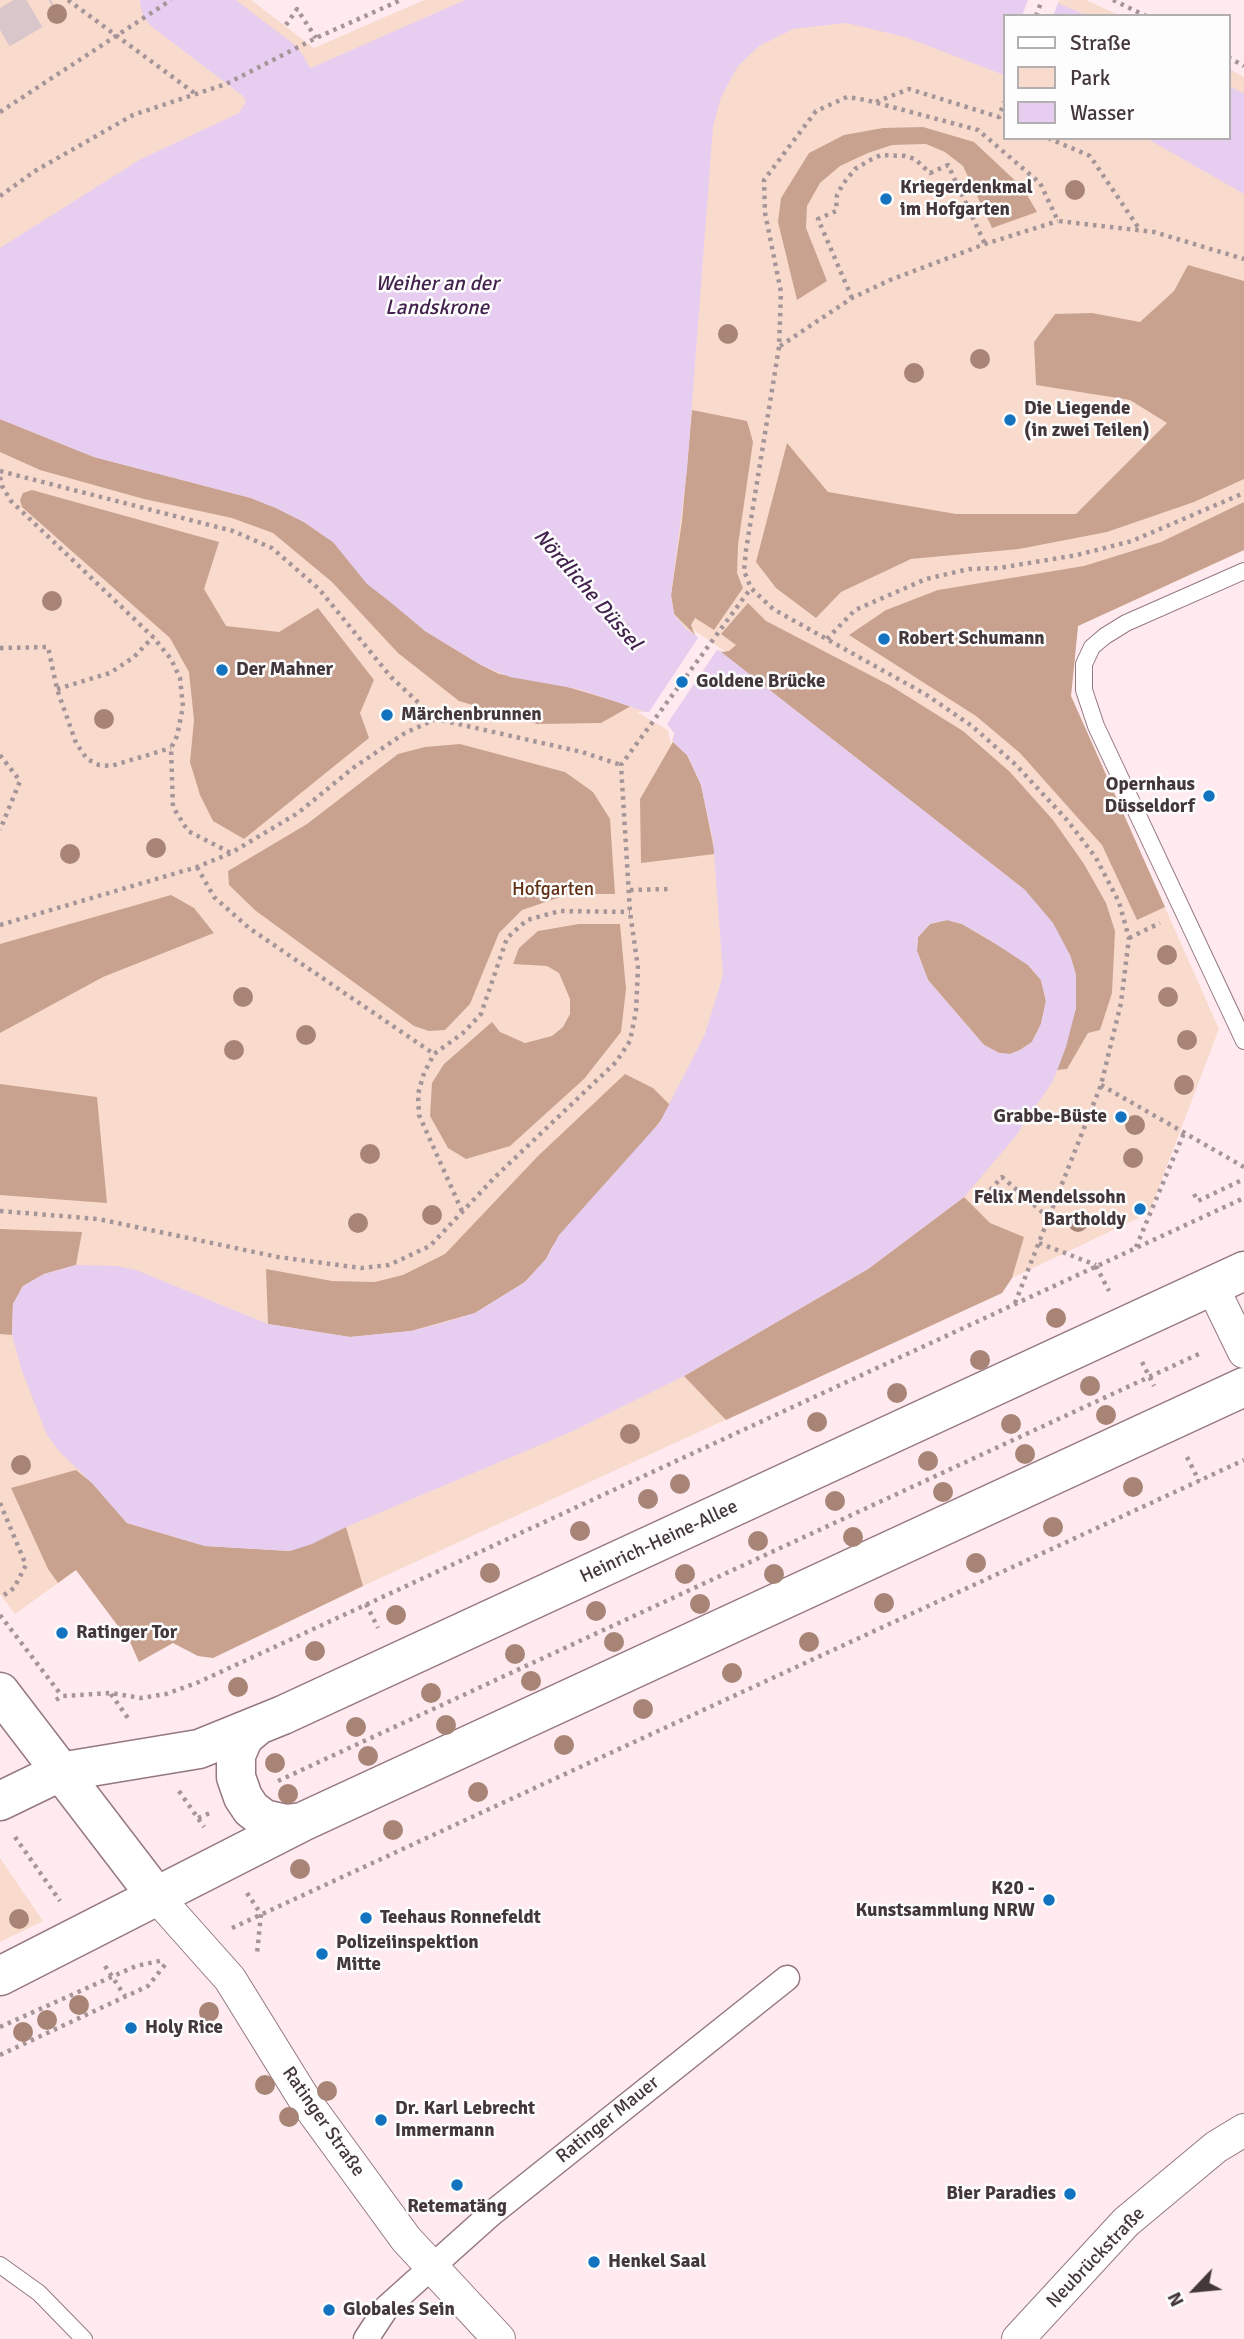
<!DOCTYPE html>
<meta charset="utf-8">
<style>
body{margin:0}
#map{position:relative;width:1244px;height:2339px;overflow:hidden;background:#feeaef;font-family:Signika,sans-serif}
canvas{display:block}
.legend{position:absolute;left:1003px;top:14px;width:228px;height:126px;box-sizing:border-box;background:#fdfdfd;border:2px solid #b3aeaf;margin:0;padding:9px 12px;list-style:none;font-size:21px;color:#44373a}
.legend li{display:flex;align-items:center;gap:14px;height:35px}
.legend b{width:35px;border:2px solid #b3aeaf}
.north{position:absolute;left:1160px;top:2255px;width:70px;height:70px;-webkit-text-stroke:5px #fdfdfd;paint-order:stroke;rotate:244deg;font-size:19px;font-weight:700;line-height:28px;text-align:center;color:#44373a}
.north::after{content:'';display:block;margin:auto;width:24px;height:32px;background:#44373a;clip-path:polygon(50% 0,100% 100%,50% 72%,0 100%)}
</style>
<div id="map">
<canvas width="1244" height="2339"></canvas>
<ul class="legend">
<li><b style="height:9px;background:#fff"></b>Straße</li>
<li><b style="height:19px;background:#f9dbcd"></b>Park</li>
<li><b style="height:19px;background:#e7cef0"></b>Wasser</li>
</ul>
<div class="north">N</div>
</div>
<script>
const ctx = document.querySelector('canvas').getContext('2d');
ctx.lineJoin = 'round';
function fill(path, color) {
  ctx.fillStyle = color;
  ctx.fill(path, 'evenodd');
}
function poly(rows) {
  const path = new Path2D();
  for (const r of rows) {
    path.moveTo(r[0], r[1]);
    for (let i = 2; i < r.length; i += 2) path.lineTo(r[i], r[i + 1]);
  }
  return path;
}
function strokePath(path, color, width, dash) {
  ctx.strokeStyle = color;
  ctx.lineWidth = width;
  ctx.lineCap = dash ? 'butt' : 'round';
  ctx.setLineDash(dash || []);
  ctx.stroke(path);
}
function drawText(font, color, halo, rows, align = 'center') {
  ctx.font = font + ' Signika,sans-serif';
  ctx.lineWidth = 5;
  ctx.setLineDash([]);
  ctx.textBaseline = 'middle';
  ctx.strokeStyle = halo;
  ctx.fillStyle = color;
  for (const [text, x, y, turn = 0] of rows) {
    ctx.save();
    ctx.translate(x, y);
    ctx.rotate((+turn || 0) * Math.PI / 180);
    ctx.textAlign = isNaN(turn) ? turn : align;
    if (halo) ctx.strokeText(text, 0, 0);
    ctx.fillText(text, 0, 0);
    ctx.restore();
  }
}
fill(poly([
 [0,0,251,0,314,48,424,0,1086,0,1121,16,1004,16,1004,138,1228,138,1228,68,1244,77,1244,550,1078,626,1071,696,1219,1029,1149,1213,1012,1278,1002,1293,363,1586,213,1658,198,1656,173,1643,139,1662,130,1642,76,1570,15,1614,0,1594],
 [0,1858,43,1921,0,1942]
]), '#f9dbcd');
fill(poly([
 [923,127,974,142,1023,188,1037,212,992,228,963,166,945,152,926,144,892,145,868,153,840,166,820,183,807,206,806,228,827,281,797,300,778,222,781,198,809,153,844,135,883,128],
 [1188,265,1244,281,1244,479,1194,502,1107,532,1019,549,911,559,841,592,816,618,776,588,756,562,787,443,828,492,956,514,1076,514,1167,423,1130,400,1036,385,1034,342,1055,314,1092,313,1140,322,1174,291],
 [692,410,747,421,753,442,738,545,737,573,743,588,714,630,695,618,691,625,695,635,674,614,671,595,682,521],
 [0,419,94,457,251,498,276,508,304,522,333,542,425,631,481,665,499,674,561,685,631,706,601,723,537,724,459,701,398,653,332,582,273,533,232,518,144,499,40,470,0,452],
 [32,490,219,542,204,589,226,626,279,632,318,608,374,680,360,713,369,738,244,839,213,821,200,795,190,762,194,720,189,672,170,638,22,507,20,500,23,493],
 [1244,502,1244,550,1078,626,1071,696,1165,907,1137,920,1102,845,1020,753,976,716,849,635,886,610,938,590,1084,566,1161,542],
 [748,603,766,621,891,686,963,731,1010,772,1053,820,1084,864,1106,903,1115,931,1112,993,1100,1030,1088,1033,1067,1069,1057,1070,1076,1008,1076,975,1070,955,1025,890,721,652,729,651,736,645,721,634],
 [673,742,687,755,701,785,715,854,641,863,640,799],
 [460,744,565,772,593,792,610,819,615,894,569,894,522,910,499,933,470,1004,445,1030,429,1031,414,1026,256,911,229,885,228,871,307,824,398,754,425,747],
 [171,895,194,908,214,933,103,977,0,1033,0,944],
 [947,920,962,924,1006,950,1028,965,1041,980,1046,1001,1041,1024,1032,1042,1020,1050,1010,1054,999,1053,984,1045,928,980,917,951,918,937,930,924],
 [579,924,620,924,626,989,621,1032,584,1079,510,1146,466,1159,448,1148,430,1116,432,1083,444,1064,492,1022,500,1032,525,1043,552,1036,563,1027,570,1014,570,999,559,973,547,966,513,964,519,948,538,931],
 [625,1074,653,1088,671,1106,645,1142,552,1247,546,1259,525,1282,475,1313,411,1331,350,1337,268,1324,266,1269,332,1281,375,1282,403,1275,445,1254,538,1156],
 [0,1084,97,1097,107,1203,0,1195],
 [964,1197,990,1223,1024,1237,1012,1278,1002,1293,726,1420,684,1376,868,1269],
 [0,1229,82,1232,76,1265,44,1274,23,1286,13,1304,12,1335,0,1334],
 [76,1470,92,1483,127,1523,205,1546,290,1551,346,1527,363,1586,213,1658,198,1656,173,1643,139,1662,130,1642,76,1570,58,1583,48,1569,11,1488]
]), '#c9a28f');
fill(poly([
 [193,0,206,0,272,50,236,68,170,17],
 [465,0,1051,0,1088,16,1004,16,1004,75,905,37,846,23,793,29,759,46,738,66,721,97,713,127,687,470,671,595,674,614,686,629,721,652,1025,890,1053,923,1070,955,1076,975,1076,1008,1066,1047,1053,1081,1015,1137,964,1197,868,1269,684,1376,573,1431,346,1527,312,1544,290,1551,205,1546,127,1523,92,1483,59,1451,47,1435,22,1371,12,1335,13,1304,23,1286,44,1274,76,1265,117,1266,136,1270,268,1324,350,1337,411,1331,443,1323,475,1313,525,1282,546,1259,559,1235,660,1122,705,1034,723,975,713,840,701,785,694,769,687,755,673,742,674,733,649,713,578,689,510,677,481,665,425,631,389,601,367,584,333,542,304,522,276,508,251,498,94,457,0,419,0,248,139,160,239,113,250,95,252,82,289,62,300,71,313,67],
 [947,920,962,924,985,937,1028,965,1041,980,1046,1001,1041,1024,1032,1042,1020,1050,1010,1054,999,1053,984,1045,928,980,917,951,918,937,930,924],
 [1228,85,1244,94,1244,194,1146,138,1228,138]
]), '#e7cef0');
fill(poly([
 [1028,0,1059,0,1053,16,1022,16],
 [692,629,726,652,717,650,667,724,674,733,671,745,668,730,637,712,649,712,698,638]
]), '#feeaef');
strokePath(poly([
 [176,0,271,72,318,157]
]), '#e7cef0', 72);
strokePath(poly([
 [0,30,51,0]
]), '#d9c6cb', 38, [38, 19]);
const service = poly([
 [1244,571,1126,623,1105,636,1092,647,1084,664,1084,690,1096,726,1244,1041],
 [0,2265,39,2293,84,2339]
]);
const pedestrian = poly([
 [366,2339,387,2307,491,2214,787,1978]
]);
const minor = poly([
 [1212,1286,1244,1352],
 [157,1897,230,1979,306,2102,406,2239,499,2339],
 [1018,2339,1126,2222,1216,2147,1244,2130]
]);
const secondary = poly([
 [0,1692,157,1897],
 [257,1726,244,1737,236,1755,236,1777,243,1797,251,1809,264,1819,286,1824,302,1822],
 [0,1801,60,1772,199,1749,283,1715,1244,1271],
 [0,1976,302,1822,1244,1387]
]);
strokePath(service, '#95787f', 18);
strokePath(pedestrian, '#95787f', 27);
strokePath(minor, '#95787f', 34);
strokePath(secondary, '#95787f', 41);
strokePath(poly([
 [68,0,197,95],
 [1113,0,1146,16],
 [1036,16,1042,0],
 [286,25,297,9,316,38],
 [1228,57,1244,66],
 [876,102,909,89,999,117,1004,102],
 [0,112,171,0],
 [1048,138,1090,156,1140,230],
 [0,196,35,171,133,115,226,84,316,38,401,0],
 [852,298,818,219,836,211,837,195,843,184,855,169,872,159,881,155,905,156,915,159,930,173,948,165,985,244],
 [780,346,852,298,890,280,985,244,1058,221],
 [0,471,233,531,272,548,319,589,391,677,436,719,582,752,621,765],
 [0,477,2,486,11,501,153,637,171,659,180,678,183,707,177,736,171,748,173,807,188,831,231,853],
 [827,639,855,610,926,579,969,569,999,568,1077,555,1132,541,1244,493],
 [0,648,48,647,57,689,76,743,87,759,99,765,111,766,171,748],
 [57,689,110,673,134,657,153,637],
 [0,755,20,781,0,830],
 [197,867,214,897,249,928,434,1054],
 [630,890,669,889],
 [0,925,197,867,231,853,298,813,353,768,405,733,436,719],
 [1129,938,1160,923],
 [1101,1085,1244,1167],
 [990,1190,1002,1177,1049,1218],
 [1194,1194,1198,1201,1244,1179],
 [0,1211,98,1219,278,1257,361,1268,389,1265,430,1246,495,1177,616,1062,630,1041,636,1011,638,968,630,912,621,765,751,588],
 [462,1211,419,1115,418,1094,424,1073,434,1054,463,1033,481,1014,507,938,527,920,560,911,630,912],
 [1039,1243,1096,1265],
 [1136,1247,1184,1133],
 [1096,1266,1109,1291],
 [1015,1303,1101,1085,1121,1003,1129,938,1119,902,1096,858,1067,820,1016,765,972,726,925,694,773,609,751,588,744,571,746,550,779,347,781,292,765,213,764,180,816,111,847,97,866,100,978,130,1040,183,1058,221,1154,232,1244,259],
 [1142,1362,1154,1386],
 [1187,1457,1199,1481],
 [0,1503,26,1565,14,1588,0,1598],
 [366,1604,378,1628],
 [0,1615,62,1696],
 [111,1694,130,1721],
 [56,1700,62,1696,111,1693,141,1698,166,1694,199,1682,1244,1198],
 [278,1781,1203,1352],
 [179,1791,204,1827],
 [198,1818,210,1813],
 [15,1837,60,1901],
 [247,1893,261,1914,257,1954],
 [232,1928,1244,1460],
 [105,1966,125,1996],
 [0,2027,136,1966,164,1960],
 [0,2055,148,1986,168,1961]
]), '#a59599', 4.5, [3.5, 5]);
strokePath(service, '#fff', 16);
strokePath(pedestrian, '#fff', 24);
strokePath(minor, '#fff', 32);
strokePath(secondary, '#fff', 38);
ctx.fillStyle = '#a88476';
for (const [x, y] of [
 [57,14],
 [1075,190],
 [728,334],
 [980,359],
 [914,373],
 [52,601],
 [104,719],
 [156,848],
 [70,854],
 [1167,955],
 [243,997],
 [1168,997],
 [306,1035],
 [1187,1040],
 [234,1050],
 [1184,1085],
 [1135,1125],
 [370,1154],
 [1133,1158],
 [432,1215],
 [1078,1222],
 [358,1223],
 [1056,1318],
 [980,1360],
 [1090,1386],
 [897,1393],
 [1106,1415],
 [817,1422],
 [1011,1424],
 [630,1434],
 [1025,1454],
 [928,1461],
 [21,1465],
 [680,1484],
 [1133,1487],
 [943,1492],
 [648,1499],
 [835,1501],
 [1053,1527],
 [580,1531],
 [853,1537],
 [758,1541],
 [976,1563],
 [490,1573],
 [685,1574],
 [774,1574],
 [884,1603],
 [700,1604],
 [596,1611],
 [396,1615],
 [614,1642],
 [809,1642],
 [315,1651],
 [515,1654],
 [732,1673],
 [531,1681],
 [238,1687],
 [431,1693],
 [643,1709],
 [446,1725],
 [356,1727],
 [564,1745],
 [368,1756],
 [275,1763],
 [478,1792],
 [288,1794],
 [393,1830],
 [300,1869],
 [19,1919],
 [79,2005],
 [209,2012],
 [47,2020],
 [23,2032],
 [265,2085],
 [327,2091],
 [289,2117]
]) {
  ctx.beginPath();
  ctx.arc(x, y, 10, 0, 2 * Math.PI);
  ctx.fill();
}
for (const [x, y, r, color] of [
 [886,199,7,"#1473bf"],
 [1010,420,7,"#1473bf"],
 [884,639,7,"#1473bf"],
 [222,670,7,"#1473bf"],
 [682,682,7,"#1473bf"],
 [387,715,7,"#1473bf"],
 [1209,796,7,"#1473bf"],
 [1121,1117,7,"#1473bf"],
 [1140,1209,7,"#1473bf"],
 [62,1633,7,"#1473bf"],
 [1049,1900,7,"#1473bf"],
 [366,1918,7,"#1473bf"],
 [322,1954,7,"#1473bf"],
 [131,2028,7,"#1473bf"],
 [381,2120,7,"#1473bf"],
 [457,2185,7,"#1473bf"],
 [1070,2194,7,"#1473bf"],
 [594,2262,7,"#1473bf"],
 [329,2310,7,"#1473bf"]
]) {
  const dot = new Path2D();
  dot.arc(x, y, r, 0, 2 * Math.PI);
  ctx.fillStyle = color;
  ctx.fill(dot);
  strokePath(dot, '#fdfdfd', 2.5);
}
drawText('bold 19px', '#44373a', '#fdfdfd', [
 ["Kriegerdenkmal",900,188],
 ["im Hofgarten",900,210],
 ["Die Liegende",1024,409],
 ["(in zwei Teilen)",1024,431],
 ["Robert Schumann",898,639],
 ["Der Mahner",236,670],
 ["Goldene Brücke",696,682],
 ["Märchenbrunnen",401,715],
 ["Opernhaus",1195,785,"right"],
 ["Düsseldorf",1195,807,"right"],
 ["Grabbe-Büste",1107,1117,"right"],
 ["Felix Mendelssohn",1126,1198,"right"],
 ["Bartholdy",1126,1220,"right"],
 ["Ratinger Tor",76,1633],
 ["K20 -",1035,1889,"right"],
 ["Kunstsammlung NRW",1035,1911,"right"],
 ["Teehaus Ronnefeldt",380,1918],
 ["Polizeiinspektion",336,1943],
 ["Mitte",336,1965],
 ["Holy Rice",145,2028],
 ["Dr. Karl Lebrecht",395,2109],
 ["Immermann",395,2131],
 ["Bier Paradies",1056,2194,"right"],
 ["Retematäng",457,2207,"center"],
 ["Henkel Saal",608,2262],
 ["Globales Sein",343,2310]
], 'left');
drawText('19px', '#623013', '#fdfdfd', [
 ["Hofgarten",553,890]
]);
drawText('19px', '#44373a', '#fdfdfd', [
 ["Heinrich-Heine-Allee",659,1542,-25],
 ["Ratinger Mauer",608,2120,-39],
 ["Ratinger Straße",323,2122,55],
 ["Neubrückstraße",1096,2258,-46]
]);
drawText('italic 21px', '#43234e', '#fdfdfd', [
 ["Weiher an der",437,284],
 ["Landskrone",437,308],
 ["Nördliche Düssel",587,590,49]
]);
</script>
